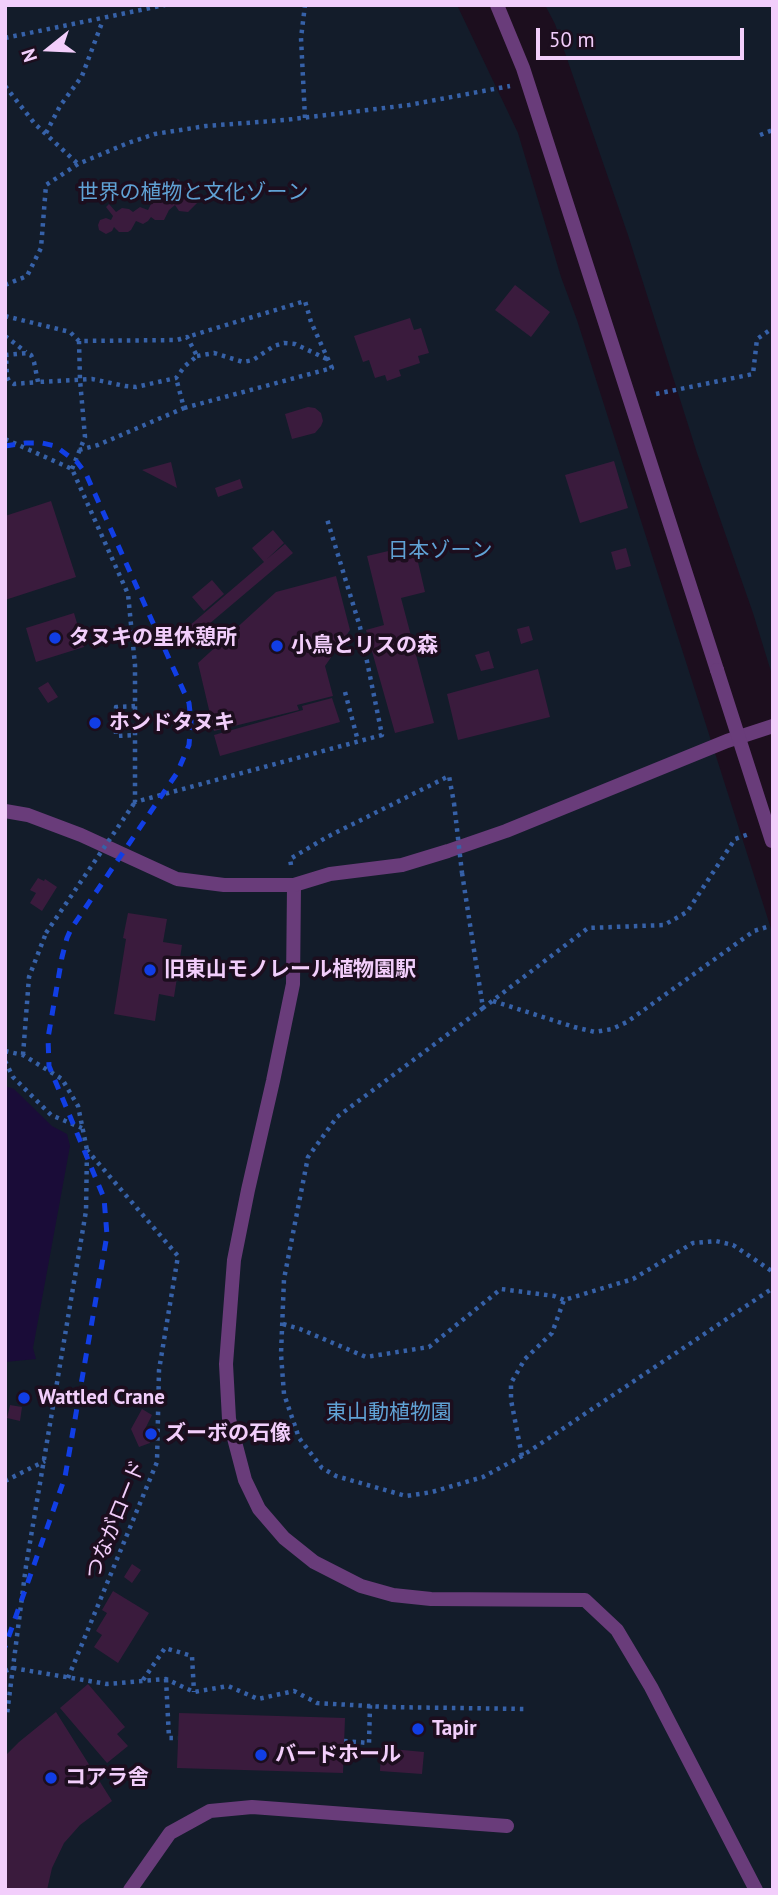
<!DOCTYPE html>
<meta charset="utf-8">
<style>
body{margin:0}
#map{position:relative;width:778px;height:1895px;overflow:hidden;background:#1c0e1e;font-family:"PT Sans",sans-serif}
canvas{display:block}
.frame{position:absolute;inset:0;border:7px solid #f2cefb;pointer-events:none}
.north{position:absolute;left:14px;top:14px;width:70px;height:70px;-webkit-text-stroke:5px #1c0e1e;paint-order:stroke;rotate:252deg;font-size:19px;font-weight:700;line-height:28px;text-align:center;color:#f2cefb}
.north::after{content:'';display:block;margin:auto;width:24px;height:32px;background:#f2cefb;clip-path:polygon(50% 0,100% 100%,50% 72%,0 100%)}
.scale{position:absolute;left:536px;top:28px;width:208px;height:32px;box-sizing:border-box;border:4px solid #f2cefb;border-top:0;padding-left:9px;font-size:21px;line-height:24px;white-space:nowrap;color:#f2cefb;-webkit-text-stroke:5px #1c0e1e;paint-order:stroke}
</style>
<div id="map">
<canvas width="778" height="1895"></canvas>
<div class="frame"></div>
<div class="north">N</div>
<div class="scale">50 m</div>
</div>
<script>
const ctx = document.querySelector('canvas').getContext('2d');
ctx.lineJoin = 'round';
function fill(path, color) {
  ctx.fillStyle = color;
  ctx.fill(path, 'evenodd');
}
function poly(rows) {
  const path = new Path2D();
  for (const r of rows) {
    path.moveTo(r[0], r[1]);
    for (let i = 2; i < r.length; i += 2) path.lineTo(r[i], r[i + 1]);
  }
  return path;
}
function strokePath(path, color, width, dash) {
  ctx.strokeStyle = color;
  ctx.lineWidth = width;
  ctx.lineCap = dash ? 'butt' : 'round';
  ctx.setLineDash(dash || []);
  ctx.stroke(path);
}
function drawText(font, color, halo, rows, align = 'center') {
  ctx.font = font + ' "PT Sans","Noto Sans JP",sans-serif';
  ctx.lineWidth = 7;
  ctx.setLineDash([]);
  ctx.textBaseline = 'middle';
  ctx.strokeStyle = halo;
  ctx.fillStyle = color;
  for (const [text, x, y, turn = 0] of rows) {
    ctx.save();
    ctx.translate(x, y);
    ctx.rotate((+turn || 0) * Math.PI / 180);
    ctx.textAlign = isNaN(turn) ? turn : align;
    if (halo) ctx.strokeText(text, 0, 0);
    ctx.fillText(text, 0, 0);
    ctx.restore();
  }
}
fill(poly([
 [5,5,457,5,518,133,561,277,577,320,773,935,773,1890,5,1890],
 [545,5,773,5,773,678,753,613,697,453,628,235,555,24]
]), '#131c2a');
fill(poly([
 [5,1086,14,1089,52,1126,67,1134,70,1146,33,1348,36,1359,5,1362]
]), '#1a0c38');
fill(poly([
 [178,179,199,201,188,212,179,211,175,205,169,210,164,220,155,220,151,217,148,221,143,224,136,221,131,230,128,232,119,232,114,227,112,231,106,234,99,230,98,225,100,220,106,218,111,220,113,216,106,207,109,204,116,212,122,208,129,209,133,212,140,207,148,210,151,204,155,201,159,200,165,202,169,198,166,189],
 [515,285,550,312,531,337,495,310],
 [410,318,414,330,421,328,429,353,418,356,420,363,399,370,401,376,387,381,385,375,375,378,369,360,363,362,354,336],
 [308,407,315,408,321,413,323,421,321,426,315,433,292,439,285,414],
 [614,461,628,508,580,523,565,475],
 [171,462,177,488,142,470],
 [240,479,243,488,218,497,215,488],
 [51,501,76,577,5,600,5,516],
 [273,530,284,543,267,559,285,544,293,553,196,635,188,627,264,562,252,548],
 [414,545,425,592,401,598,434,723,395,733,366,630,384,625,367,556],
 [626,548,631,566,616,570,611,552],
 [336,576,350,630,325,666,333,696,297,705,299,710,214,731,198,663,276,592],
 [212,580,224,594,204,611,192,597],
 [74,613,84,647,36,662,26,628],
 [529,626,533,640,521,644,517,629],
 [489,651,494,668,481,671,475,655],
 [538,669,550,717,458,740,447,694],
 [48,682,58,697,48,703,38,688],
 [332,698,340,722,220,756,214,735,303,710,302,706],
 [38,878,44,881,45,879,57,887,42,911,30,903,36,893,30,890],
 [128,913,167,919,163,942,182,945,174,997,159,994,155,1021,114,1014,126,939,123,938],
 [10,1405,22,1407,20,1421,7,1418],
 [142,1409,152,1415,145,1429,150,1443,139,1447,131,1429],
 [132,1564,141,1570,132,1583,124,1577],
 [113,1591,149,1613,118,1663,94,1647,102,1635,96,1631,107,1613,102,1610],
 [88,1684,125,1727,117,1734,128,1746,107,1763,60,1708],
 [56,1712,112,1801,80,1825,64,1843,52,1868,47,1890,5,1890,5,1756,19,1742],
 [179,1713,345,1718,343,1773,177,1768],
 [381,1748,424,1752,422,1774,380,1771]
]), '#3a1b3d');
strokePath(poly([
 [5,38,165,5],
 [5,86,35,124,78,164],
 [305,118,301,38,305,5],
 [46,133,60,106,82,76,103,20],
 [760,135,773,130],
 [5,285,27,276,41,248,46,185,78,164,128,143,155,134,206,126,285,120,409,105,510,86],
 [5,316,70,332,79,341,177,340,187,337,197,356,185,366,176,378,136,387,125,386,92,379,38,382],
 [5,336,26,352],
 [5,355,27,353,31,355,34,362,38,382,14,384,9,381,7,377,6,355],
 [197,356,214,353,243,362,253,360,274,346,284,343,295,344,329,360],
 [656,394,753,374,757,339,773,328],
 [184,408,332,368,311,322,305,301,187,337],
 [5,439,72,469,128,594,135,665,135,802,382,735,360,627,327,519],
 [79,450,98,445,184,408,176,378],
 [72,469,85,437,80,380,79,341],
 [345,692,358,741],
 [135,706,116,707,116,736,136,735],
 [291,865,290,859,327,837,449,776,454,803],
 [462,873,483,1008,588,928,664,925,687,912,735,839,749,834],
 [493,1001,574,1027,595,1032,612,1029,627,1022,754,931,770,926],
 [483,1008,337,1117,308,1157,284,1279,281,1354,284,1394,299,1438,322,1468,336,1476,406,1496,432,1492,483,1477,522,1456,773,1288],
 [5,1051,23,1055,62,1079,78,1106,87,1150,86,1211,26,1566,7,1714,5,1717],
 [23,1055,29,977,46,933],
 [5,1061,13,1077,51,1115,82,1128],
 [283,1324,300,1329,366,1357,429,1347,501,1289,554,1296,564,1300],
 [522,1456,511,1400,511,1383,525,1359,552,1333,564,1300,633,1279,693,1243,716,1241,733,1245,773,1272],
 [5,1481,45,1461],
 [5,1671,13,1668,107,1684,166,1679,194,1692,228,1686,258,1699,294,1691,317,1703,386,1707,526,1709],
 [68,1678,157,1462,159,1370,178,1256,87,1150],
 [166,1679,169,1738,178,1738],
 [143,1680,165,1648,192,1656,194,1692],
 [344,1741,369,1743,370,1705]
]), '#3661a8', 4.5, [3.5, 5]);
strokePath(poly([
 [130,1890,170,1833,210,1811,252,1807,507,1826]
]), '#693c7a', 14);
strokePath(poly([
 [294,885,293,984,273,1081,248,1190,234,1260,226,1364,229,1419,245,1480,259,1509,284,1538,314,1562,361,1586,393,1595,431,1599,585,1600,617,1630,651,1687,756,1890]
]), '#693c7a', 14);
strokePath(poly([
 [497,5,523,68,717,670],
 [5,811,28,815,81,835,177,879,224,885,294,885,330,874,402,865,448,851,506,831,727,741,773,726]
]), '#693c7a', 14);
strokePath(poly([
 [5,446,26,443,42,443,55,446,77,462,86,474,189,703,191,721,189,745,177,773,71,929,67,938,62,957,48,1038,49,1066,104,1198,107,1235,65,1477,5,1647]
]), '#113ee5', 5, [10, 9]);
strokePath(poly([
 [454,803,462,873],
 [46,933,135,802]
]), '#3661a8', 4.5, [3.5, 5]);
strokePath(poly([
 [717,670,772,841]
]), '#693c7a', 14);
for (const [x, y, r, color] of [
 [55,638,7,"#113ee5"],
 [277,646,7,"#113ee5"],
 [95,723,7,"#113ee5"],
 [150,970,7,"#113ee5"],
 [24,1398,7,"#113ee5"],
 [151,1434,7,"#113ee5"],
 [418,1729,7,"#113ee5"],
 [261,1755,7,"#113ee5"],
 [51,1778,7,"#113ee5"]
]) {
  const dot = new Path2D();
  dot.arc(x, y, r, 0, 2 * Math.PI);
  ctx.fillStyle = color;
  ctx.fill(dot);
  strokePath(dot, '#1c0e1e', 2.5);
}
drawText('21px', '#60a2d5', '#1c0e1e', [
 ["世界の植物と文化ゾーン",193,193],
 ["日本ゾーン",440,551],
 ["東山動植物園",389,1413]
]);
drawText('bold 21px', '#f2cefb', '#1c0e1e', [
 ["タヌキの里休憩所",69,638],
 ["小鳥とリスの森",291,646],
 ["ホンドタヌキ",109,723],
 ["旧東山モノレール植物園駅",164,970],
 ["Wattled Crane",38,1398],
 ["ズーボの石像",165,1434],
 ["Tapir",432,1729],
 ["バードホール",275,1755],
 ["コアラ舎",65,1778]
], 'left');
drawText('21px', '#f2cefb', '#1c0e1e', [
 ["つながロード",116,1520,-68]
]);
</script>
